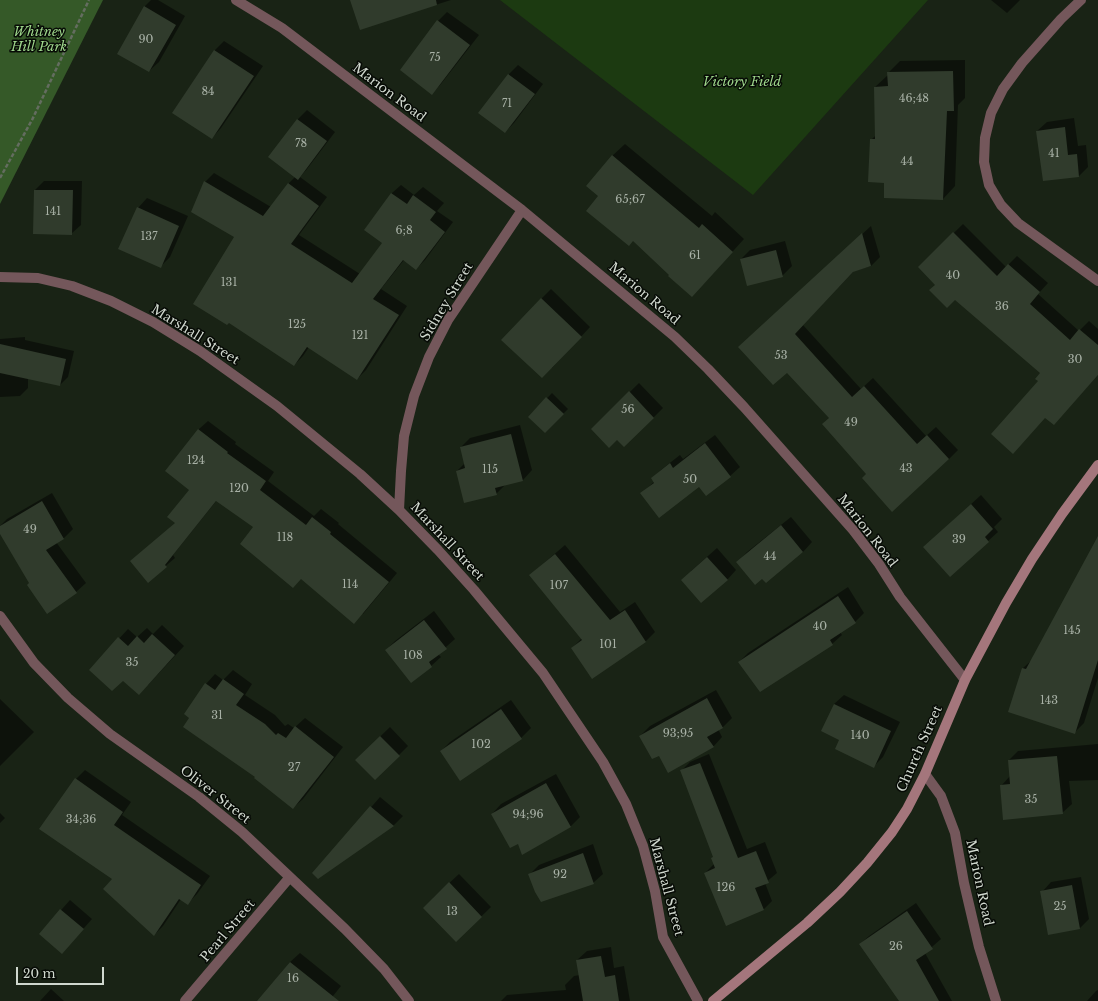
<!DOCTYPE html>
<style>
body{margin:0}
#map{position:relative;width:1098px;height:1001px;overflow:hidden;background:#192315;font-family:"Libre Baskerville",serif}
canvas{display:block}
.scale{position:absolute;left:16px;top:967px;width:88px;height:18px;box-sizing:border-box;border:2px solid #d0d8ce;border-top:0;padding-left:5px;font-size:12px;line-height:14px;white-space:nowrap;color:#d0d8ce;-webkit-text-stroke:3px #070b06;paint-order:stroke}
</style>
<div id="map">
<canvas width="1098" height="1001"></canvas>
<div class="scale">20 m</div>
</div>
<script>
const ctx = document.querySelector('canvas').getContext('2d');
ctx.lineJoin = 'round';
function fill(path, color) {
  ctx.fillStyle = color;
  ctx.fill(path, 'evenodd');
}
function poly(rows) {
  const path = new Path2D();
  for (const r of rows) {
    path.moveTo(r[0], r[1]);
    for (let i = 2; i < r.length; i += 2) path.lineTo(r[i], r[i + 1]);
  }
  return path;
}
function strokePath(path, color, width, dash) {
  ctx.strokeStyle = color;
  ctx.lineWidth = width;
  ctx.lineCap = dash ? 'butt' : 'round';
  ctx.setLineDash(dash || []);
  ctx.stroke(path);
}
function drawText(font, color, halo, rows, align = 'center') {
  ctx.font = font + ' "Libre Baskerville",serif';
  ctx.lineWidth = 3;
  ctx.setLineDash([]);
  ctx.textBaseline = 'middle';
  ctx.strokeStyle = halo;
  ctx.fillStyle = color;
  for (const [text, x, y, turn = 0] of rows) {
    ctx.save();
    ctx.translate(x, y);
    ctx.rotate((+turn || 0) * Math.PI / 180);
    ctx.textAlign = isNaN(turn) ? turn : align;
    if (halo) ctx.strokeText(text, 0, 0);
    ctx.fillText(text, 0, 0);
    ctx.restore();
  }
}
fill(poly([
 [500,0,928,0,753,195]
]), '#1c3a11');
fill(poly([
 [0,0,103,0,0,204]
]), '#355928');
fill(poly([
 [151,0,158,0,185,16,159,62,149,71,144,7],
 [351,0,451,0,388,20],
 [991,0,1020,0,1007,13],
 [447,12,479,35,441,84,432,94,438,21],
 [224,41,263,66,221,128,212,138,174,113,215,50],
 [965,60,965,98,958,105,955,186,943,199,885,182,871,140,876,135,875,87,888,75,888,73,900,61],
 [518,65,543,84,514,123,505,132,509,74],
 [307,110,335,132,307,169,300,177,327,197,299,235,360,274,383,243,365,229,392,193,401,185,414,195,423,187,444,203,437,211,453,222,425,260,416,269,404,260,381,289,407,306,366,370,357,379,309,347,303,356,294,365,235,237,192,211,205,182,214,173,271,207,288,184,295,177,297,120],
 [1074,118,1078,146,1086,145,1088,167,1079,176,1044,180,1037,131,1047,122],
 [625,144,712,216,715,212,744,239,704,283,670,275,600,196,612,156],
 [44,181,82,181,81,225,71,234,35,190],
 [147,198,188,216,170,257,160,267,138,208],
 [963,224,1006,267,1017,256,1048,283,1038,294,1079,331,1089,321,1098,329,1098,375,1054,424,1045,417,1013,453,1042,373,955,299,936,284,919,267],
 [871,226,880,257,871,266,854,271,803,325,861,389,873,378,926,436,936,427,958,450,949,459,868,474,830,417,787,371,749,338],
 [785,241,792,266,782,276,741,259,750,250],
 [551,289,590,327,552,368,541,299],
 [25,337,25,340,74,351,68,377,60,385,28,378,28,388,20,396,0,397,0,339],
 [639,383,663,408,654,417,624,445,617,439,592,429],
 [552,393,568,409,545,432,529,417],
 [208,421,236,442,235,444,274,472,268,481,314,516,321,509,339,523,338,524,397,573,363,614,254,527,217,500,173,555,175,558,148,581,131,561,176,523,190,489,166,471,199,429],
 [520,425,532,470,523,480,506,484,496,494,457,471,465,463,461,447,470,438],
 [715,435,740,467,730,476,699,486,642,493,655,481,652,478,662,469,680,455,683,459],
 [52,493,73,529,64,538,56,542,86,583,76,592,0,532,0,526,7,519],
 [981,495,1002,519,994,527,998,532,988,541,934,538],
 [791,517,812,542,803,552,762,577,738,562,747,552],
 [1098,541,1098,678,1084,723,1075,732,1023,668,1033,659],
 [565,545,620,612,635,602,655,632,646,641,593,678,572,648,582,638,530,575],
 [717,548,736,570,727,580,691,571],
 [848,587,864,613,855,622,840,632,842,635,832,644,739,662,748,653],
 [434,611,455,639,438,654,441,657,431,666,386,650,395,641],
 [162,625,184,646,148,685,123,679,90,670,128,629,137,637,147,628,153,634],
 [233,670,252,684,245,695,275,715,285,726,288,724,294,728,305,718,343,747,303,799,293,808,190,718,206,684,215,674,223,680],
 [716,690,732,718,723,727,718,729,722,737,713,747,640,736,650,726],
 [844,695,900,722,883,757,873,767,841,740,834,704],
 [0,699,34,732,0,766],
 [511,700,531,728,521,738,461,779,441,751,450,742],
 [390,727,408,746,375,779,356,760],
 [1098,744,1098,780,1069,781,1072,804,1062,813,1001,786,1010,776,1009,760,1018,751],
 [709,754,747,849,765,842,777,873,765,883,772,901,763,910,705,873,714,864,714,857,681,771,690,762],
 [85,770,131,802,122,815,210,876,197,894,188,903,181,899,163,926,154,935,114,879,76,779],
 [556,774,580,817,571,826,523,853,519,842,492,814,501,804],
 [380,797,403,816,393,826,314,873],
 [0,813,5,818,0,823],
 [593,844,603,874,593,883,530,874,539,865],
 [459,874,491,907,456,941,433,898],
 [1081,877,1089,919,1080,928,1042,892,1051,882],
 [70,900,92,919,62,953,40,934],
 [916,903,941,939,925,953,952,1001,900,1001,860,944,869,936],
 [611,947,614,968,624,966,630,1001,501,1001,507,995,566,990,565,985,574,976,580,975,577,960,587,951],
 [300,953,341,986,329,1001,259,1001,290,962],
 [51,989,64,1001,40,1001],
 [1098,990,1098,1001,1087,1001,1096,991]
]), '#0007');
fill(poly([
 [350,0,436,0,437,5,360,30],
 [144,6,176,25,149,72,117,54],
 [437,20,470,45,432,95,400,70],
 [214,50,254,76,212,139,172,113],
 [953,71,954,111,947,111,943,200,884,198,884,183,868,182,870,139,875,139,874,87,888,86,887,72],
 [508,74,535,94,505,133,478,113],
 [297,119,327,141,298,180,268,157],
 [1065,127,1068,155,1077,154,1079,177,1043,181,1036,131],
 [612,155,699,228,702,224,733,252,692,297,668,276,669,275,633,241,629,246,586,211,598,196,586,186],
 [204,181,263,216,288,183,319,206,291,244,352,283,382,243,364,230,391,193,407,204,413,195,436,212,430,220,445,232,416,270,403,260,373,299,399,315,357,380,307,347,294,366,229,323,227,325,193,304,234,237,191,212],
 [34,190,73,190,72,235,33,234],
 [137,207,179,226,161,268,118,249],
 [953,232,997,276,1008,264,1040,292,1030,304,1070,340,1079,329,1098,345,1098,375,1054,425,1045,418,1013,454,991,434,1038,381,1035,379,1040,373,955,300,947,308,929,290,935,285,918,267],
 [862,233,871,266,853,272,795,334,852,397,864,386,917,444,927,435,949,459,892,512,862,478,866,474,822,424,829,418,787,373,773,385,738,347],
 [776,250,783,277,747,286,740,259],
 [541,298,582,337,542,378,501,340],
 [0,344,66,359,60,386,0,373],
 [629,391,654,418,624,447,617,440,609,448,591,429],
 [546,397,564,414,545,433,528,417],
 [198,429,228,452,227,453,266,481,260,490,306,525,312,517,331,532,330,534,389,582,354,624,301,579,293,588,240,544,253,527,216,501,165,565,167,567,148,583,130,561,175,523,167,517,189,490,165,471],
 [511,434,523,481,495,488,497,495,464,503,456,471,465,468,460,447],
 [705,443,731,477,706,496,699,487,659,518,640,493,654,483,651,478,670,463,673,468],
 [42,501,64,539,46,550,77,593,47,614,27,585,29,583,0,534,0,526],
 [971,504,993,529,985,537,989,542,950,577,923,547],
 [781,525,803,552,766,583,762,579,755,585,736,562],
 [1098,536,1098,660,1075,734,1008,712,1022,668,1026,669],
 [555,554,610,620,625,610,646,642,592,679,571,648,582,640,529,575],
 [707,557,728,580,701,603,681,580],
 [838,596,856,623,830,640,833,645,760,692,738,662],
 [424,620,447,649,429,662,432,667,411,683,385,650],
 [152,634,175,655,139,695,123,681,112,691,89,670,118,637,128,646,137,636,144,643],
 [223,679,244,694,236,705,265,724,276,735,278,733,286,738,295,726,334,757,293,809,254,778,255,777,183,727,189,718,184,714,205,683,215,690],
 [707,698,723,728,707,737,714,747,668,773,659,756,652,759,639,736],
 [834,704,891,731,874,768,835,749,839,740,821,731],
 [501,709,522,739,460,781,440,751],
 [380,736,400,756,375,780,355,760],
 [1057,756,1063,814,1003,820,1000,785,1010,784,1008,760],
 [700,763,738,858,756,851,769,883,755,888,764,910,726,926,704,873,715,868,711,858,713,857,680,770],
 [75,778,123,812,114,825,201,885,188,905,179,899,154,936,103,889,112,879,39,829],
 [546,783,571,827,522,855,518,844,510,848,491,814],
 [370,806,394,826,318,879,312,873],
 [583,853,594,884,541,902,535,892,528,874],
 [449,882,482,917,456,942,423,908],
 [1072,885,1080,929,1048,935,1040,891],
 [60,909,84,929,62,954,39,934],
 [907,911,933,949,916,960,939,1001,899,1001,859,944],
 [601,956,605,977,615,975,619,1001,583,1001,576,960],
 [290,962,339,1001,257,1001]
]), '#303b2c');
strokePath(poly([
 [0,178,32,120,89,0]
]), '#646d60', 2.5, [4, 2]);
strokePath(poly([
 [236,0,282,28,522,210,675,337,708,369,744,407,853,530,879,564,900,597,965,680],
 [1081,0,1061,19,1022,63,1003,89,991,113,985,138,984,162,989,185,1001,205,1018,223,1098,281],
 [0,277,38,278,72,286,111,301,153,322,200,351,277,406,360,474,399,510,438,550,474,590,543,673,603,762,626,804,643,846,655,891,663,937,698,1001],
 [399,510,401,471,404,436,414,396,429,357,448,320,522,210],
 [0,616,34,663,68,698,110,734,199,797,242,832,345,929,384,969,409,1001],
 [925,774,941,796,955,833,964,883,979,947,996,1001],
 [185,1001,290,877]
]), '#74575b', 10);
strokePath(poly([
 [713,1001,807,923,840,892,867,863,892,832,907,809,925,774,965,680,1006,603,1032,559,1062,514,1098,465]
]), '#a4767c', 10);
drawText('11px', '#a8b1a6', null, [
 ["90",146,40],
 ["75",435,58],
 ["84",208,92],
 ["46;48",914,99],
 ["71",507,104],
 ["78",301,144],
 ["41",1054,154],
 ["44",907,162],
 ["65;67",630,200],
 ["141",53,212],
 ["6;8",404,231],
 ["137",149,237],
 ["61",695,256],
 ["40",953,276],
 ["131",229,283],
 ["36",1002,307],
 ["125",297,325],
 ["121",360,336],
 ["53",781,356],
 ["30",1075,360],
 ["56",628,410],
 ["49",851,423],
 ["124",196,461],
 ["43",906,469],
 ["115",490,470],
 ["50",690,480],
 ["120",239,489],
 ["49",30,530],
 ["118",285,538],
 ["39",959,540],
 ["44",770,557],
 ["114",350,585],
 ["107",559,586],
 ["40",820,627],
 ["145",1072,631],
 ["101",608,645],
 ["108",413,656],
 ["35",132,663],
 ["143",1049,701],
 ["31",217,716],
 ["93;95",678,734],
 ["140",860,736],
 ["102",481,745],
 ["27",294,768],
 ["35",1031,800],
 ["94;96",528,815],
 ["34;36",81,820],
 ["92",560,875],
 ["126",726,888],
 ["25",1060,907],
 ["13",452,912],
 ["26",896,947],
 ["16",293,979]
]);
drawText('italic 13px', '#9ed68b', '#070b06', [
 ["Whitney",39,32],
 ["Hill Park",39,47],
 ["Victory Field",742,82]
]);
drawText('13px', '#d0d8ce', '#070b06', [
 ["Marion Road",389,93,37],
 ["Marion Road",644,294,40],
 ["Sidney Street",447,302,-59],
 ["Marshall Street",195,335,32],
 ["Marion Road",867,531,52],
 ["Marshall Street",447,542,47],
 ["Church Street",920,749,-66],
 ["Oliver Street",215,795,38],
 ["Marion Road",979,883,78],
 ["Marshall Street",666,887,75],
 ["Pearl Street",228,931,-50]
]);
</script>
